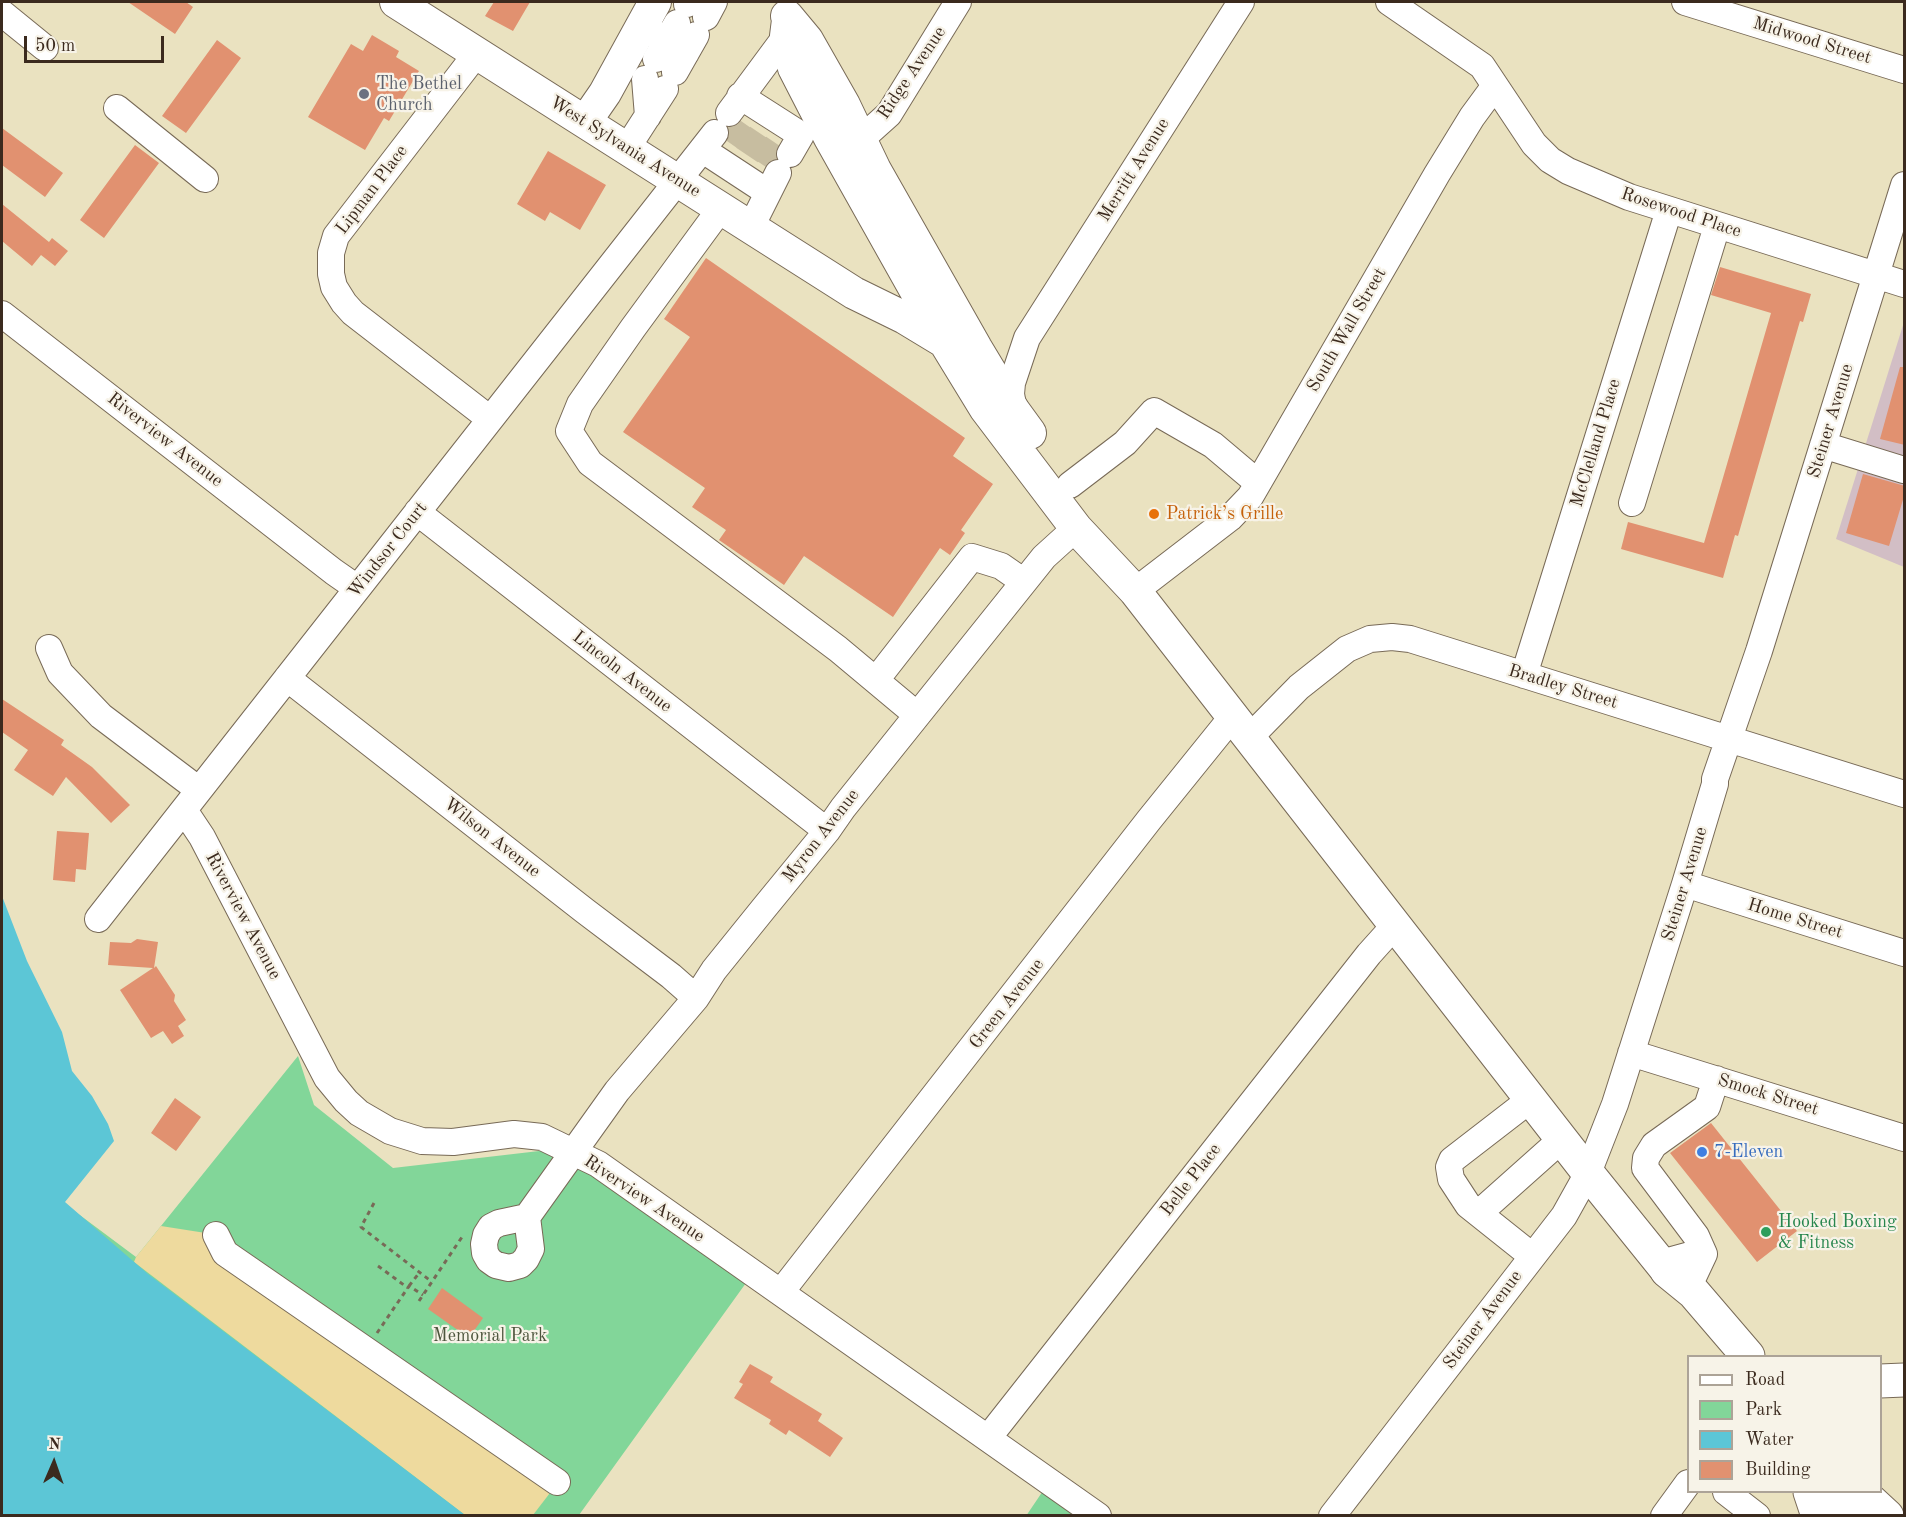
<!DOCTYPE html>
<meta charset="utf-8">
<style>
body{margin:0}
#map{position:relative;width:1906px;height:1517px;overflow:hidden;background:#eae2c0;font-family:"Old Standard TT",serif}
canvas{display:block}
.frame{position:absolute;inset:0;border:3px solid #3b2a1e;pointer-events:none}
.legend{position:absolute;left:1687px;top:1355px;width:195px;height:138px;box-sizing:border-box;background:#f7f3e8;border:2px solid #aca397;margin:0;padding:8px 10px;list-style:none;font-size:18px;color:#3b2a1e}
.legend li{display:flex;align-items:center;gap:12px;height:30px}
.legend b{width:30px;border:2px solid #aca397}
.north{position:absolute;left:24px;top:1433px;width:60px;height:60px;-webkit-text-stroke:4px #f7f3e8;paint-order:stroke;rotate:2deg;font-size:16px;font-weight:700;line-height:24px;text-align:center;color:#3b2a1e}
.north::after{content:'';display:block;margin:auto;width:21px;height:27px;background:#3b2a1e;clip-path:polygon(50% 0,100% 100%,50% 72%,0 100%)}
.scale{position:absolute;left:24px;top:36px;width:140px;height:27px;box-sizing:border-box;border:3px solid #3b2a1e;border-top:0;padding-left:8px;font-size:18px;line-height:21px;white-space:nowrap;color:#3b2a1e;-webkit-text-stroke:4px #f7f3e8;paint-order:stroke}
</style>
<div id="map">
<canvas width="1906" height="1517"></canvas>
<div class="frame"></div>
<ul class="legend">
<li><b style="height:8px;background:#fff"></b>Road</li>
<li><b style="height:16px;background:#82d699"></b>Park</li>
<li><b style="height:16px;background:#5cc6d6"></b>Water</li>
<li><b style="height:16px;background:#e19170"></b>Building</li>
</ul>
<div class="north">N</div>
<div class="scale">50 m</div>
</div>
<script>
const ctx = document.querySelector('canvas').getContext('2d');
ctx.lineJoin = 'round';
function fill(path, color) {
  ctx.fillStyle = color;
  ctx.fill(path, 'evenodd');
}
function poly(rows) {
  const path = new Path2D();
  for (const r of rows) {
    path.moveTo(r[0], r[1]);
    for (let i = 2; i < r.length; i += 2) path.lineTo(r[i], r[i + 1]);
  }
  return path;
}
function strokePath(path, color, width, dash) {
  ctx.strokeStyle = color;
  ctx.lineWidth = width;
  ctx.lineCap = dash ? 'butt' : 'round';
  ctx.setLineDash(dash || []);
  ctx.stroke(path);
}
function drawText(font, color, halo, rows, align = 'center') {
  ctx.font = font + ' "Old Standard TT",serif';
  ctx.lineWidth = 4.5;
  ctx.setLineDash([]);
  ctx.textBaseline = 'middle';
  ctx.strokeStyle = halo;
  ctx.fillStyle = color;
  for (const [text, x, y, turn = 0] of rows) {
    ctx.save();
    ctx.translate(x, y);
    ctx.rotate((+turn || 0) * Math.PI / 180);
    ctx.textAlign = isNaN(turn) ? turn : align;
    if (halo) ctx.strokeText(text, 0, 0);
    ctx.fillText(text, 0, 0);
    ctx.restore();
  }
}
fill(poly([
 [1904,322,1904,567,1836,539]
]), '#d2bec5');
fill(poly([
 [298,1056,314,1105,393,1168,565,1148,751,1276,579,1515,435,1515,135,1294,69,1207,136,1257],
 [1049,1482,1096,1516,1026,1516]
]), '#82d699');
fill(poly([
 [161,1226,212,1234,553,1489,533,1515,465,1515,134,1262,136,1257]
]), '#eeda9e');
fill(poly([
 [2,896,27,961,62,1032,72,1071,92,1096,108,1124,114,1141,65,1202,148,1274,465,1515,2,1515]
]), '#5cc6d6');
fill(poly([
 [128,2,186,2,193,7,175,34],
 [494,2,530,2,513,31,485,16],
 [372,35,399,51,396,57,419,71,389,121,384,118,365,150,308,117,351,44,363,51],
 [217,40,241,58,186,133,162,116],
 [2,128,63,173,45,197,2,165],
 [135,145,159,163,104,238,80,220],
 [548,151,606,185,580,230,550,212,545,221,517,204],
 [2,204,49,242,52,238,68,251,55,266,41,255,32,266,2,241],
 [706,258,965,438,953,456,993,484,961,530,965,533,950,555,940,548,893,617,804,556,784,585,719,540,726,530,692,507,705,488,623,432,690,337,664,319],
 [1720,267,1811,294,1803,322,1800,321,1738,536,1735,535,1723,578,1621,549,1628,522,1704,543,1771,313,1711,295],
 [1900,367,1905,367,1905,445,1880,439],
 [1863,474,1905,486,1905,493,1889,546,1846,533],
 [2,699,64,740,61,745,92,767,130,805,111,823,66,777,53,796,14,770,28,750,2,732],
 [57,831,89,833,86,870,76,869,75,882,53,880],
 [137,939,158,942,154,968,156,966,175,995,174,1001,186,1020,178,1026,184,1036,172,1044,163,1031,151,1038,120,990,153,968,108,965,110,942,131,943],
 [175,1098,201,1117,176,1151,151,1133],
 [1711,1123,1797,1231,1757,1262,1670,1153],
 [442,1288,483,1318,469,1338,428,1309],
 [750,1364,773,1377,770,1382,822,1414,818,1421,843,1438,830,1457,789,1430,786,1435,769,1424,771,1420,734,1398,743,1384,739,1382]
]), '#e19170');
strokePath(poly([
 [727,141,741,121],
 [747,155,761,134],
 [763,165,777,144]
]), '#c7bda0', 26, [26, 13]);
const minor = poly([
 [1389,2,1482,66,1534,144,1550,160,1568,171,1629,197,1904,284],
 [1685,2,1904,70],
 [687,4,689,2],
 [2,13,45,48],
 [706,17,714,2],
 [642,25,686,53],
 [477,53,336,236,331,253,331,274,334,287,344,303,353,313,490,419],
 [656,59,677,23],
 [675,72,696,35],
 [645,79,648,116],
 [740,96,801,135,790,154],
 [117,108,205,179],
 [729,113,786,36],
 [860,140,889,114,958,2],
 [627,148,665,89],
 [703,150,767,192],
 [721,208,633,328,580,404,569,431,590,463,838,649,917,715],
 [751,227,778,173],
 [2,314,334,572,357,588],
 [1014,411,1011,394,1012,383,1027,338,1241,2],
 [1823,445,1904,470],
 [1070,485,1125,443,1154,411,1213,445,1258,483],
 [1632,503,1717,226],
 [417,512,827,831],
 [1135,591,1230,518,1250,497,1437,174,1472,117,1494,87],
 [49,648,60,673,101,716,199,790],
 [1524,675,1669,210],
 [287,678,585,911,671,976,696,998],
 [876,680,972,557,1001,566,1024,582],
 [1250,737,1299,687,1347,649,1370,639,1392,637,1410,639,1904,794],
 [184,810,202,837,327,1078,346,1101,359,1113,390,1131,422,1141,453,1142,514,1134,542,1137,598,1164,1098,1516],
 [1685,884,1904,953],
 [98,919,715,133],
 [1631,1053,1904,1138],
 [1531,1099,1452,1160,1449,1167,1451,1179,1468,1205,1532,1256],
 [1479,1213,1562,1139],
 [527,1217,617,1091,696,998,714,970,764,908,827,831,843,808,1044,557,1076,528],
 [527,1217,531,1249,526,1259,520,1265,509,1268,496,1265,489,1260,485,1253,484,1244,486,1235,491,1227,499,1223,527,1217],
 [216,1235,225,1253,557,1482],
 [1704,1254,1696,1236,1645,1168,1646,1158,1654,1145,1707,1107,1716,1079],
 [1661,1263,1690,1255,1704,1254,1688,1288],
 [781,1292,1149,820,1233,716],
 [988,1438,1369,954,1396,924],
 [1726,1492,1757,1516],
 [1332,1516,1564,1216,1588,1173,1615,1104,1685,884,1715,784,1715,779,1759,651,1904,185],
 [1664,1516,1688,1483]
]);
const major = poly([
 [396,2,854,293,905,318,943,341],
 [787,16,807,40,844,105,875,170,976,348,1014,411,1030,433],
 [788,20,786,36,794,68,830,138,944,341,985,408,1076,528,1135,591,1588,1173,1667,1271],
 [585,122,605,93,655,2]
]);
const highway = poly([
 [1667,1271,1694,1293,1748,1356],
 [1880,1381,1904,1380],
 [1810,1492,1818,1516],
 [1840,1492,1848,1516],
 [1861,1492,1887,1516]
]);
strokePath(minor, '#786a57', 28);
strokePath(major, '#786a57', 34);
strokePath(highway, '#786a57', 35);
strokePath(poly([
 [374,1203,361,1227,432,1282],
 [378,1266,408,1288],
 [409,1286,419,1273],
 [419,1301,462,1237],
 [377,1333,409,1286,423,1295]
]), '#786a57', 3, [4.5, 4.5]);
strokePath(minor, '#fff', 26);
strokePath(major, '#fff', 32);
strokePath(highway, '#fff', 33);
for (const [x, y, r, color] of [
 [364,94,6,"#6b7280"],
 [1154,514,6,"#e8710a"],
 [1702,1152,6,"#3f7fe0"],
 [1766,1232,6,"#2e9e5b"]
]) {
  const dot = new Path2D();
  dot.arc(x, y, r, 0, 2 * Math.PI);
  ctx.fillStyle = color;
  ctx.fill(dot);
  strokePath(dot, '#f7f3e8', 2);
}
drawText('18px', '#3b2a1e', '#f7f3e8', [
 ["Midwood Street",1812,41,17],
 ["Ridge Avenue",912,73,-56],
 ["West Sylvania Avenue",625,147,32],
 ["Merritt Avenue",1134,170,-58],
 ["Lipman Place",372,190,-53],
 ["Rosewood Place",1681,213,18],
 ["South Wall Street",1347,330,-60],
 ["Steiner Avenue",1831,421,-73],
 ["Riverview Avenue",165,440,38],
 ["McClelland Place",1596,443,-73],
 ["Windsor Court",388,550,-52],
 ["Lincoln Avenue",622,672,38],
 ["Bradley Street",1563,687,17],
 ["Myron Avenue",821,836,-52],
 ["Wilson Avenue",492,838,38],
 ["Steiner Avenue",1685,884,-73],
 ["Riverview Avenue",243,916,62],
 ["Home Street",1795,919,17],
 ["Green Avenue",1007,1004,-52],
 ["Smock Street",1768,1095,17],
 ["Belle Place",1191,1180,-52],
 ["Riverview Avenue",644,1199,34],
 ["Steiner Avenue",1483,1320,-53]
]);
drawText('18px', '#5b616d', '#f7f3e8', [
 ["The Bethel",376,84],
 ["Church",376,105]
], 'left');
drawText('18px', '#c56008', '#f7f3e8', [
 ["Patrick’s Grille",1166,514]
], 'left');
drawText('18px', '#366cbe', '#f7f3e8', [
 ["7-Eleven",1714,1152]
], 'left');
drawText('18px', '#27864d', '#f7f3e8', [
 ["Hooked Boxing",1778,1222],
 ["& Fitness",1778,1243]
], 'left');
drawText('18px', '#4d553d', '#f7f3e8', [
 ["Memorial Park",490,1336]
]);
</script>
